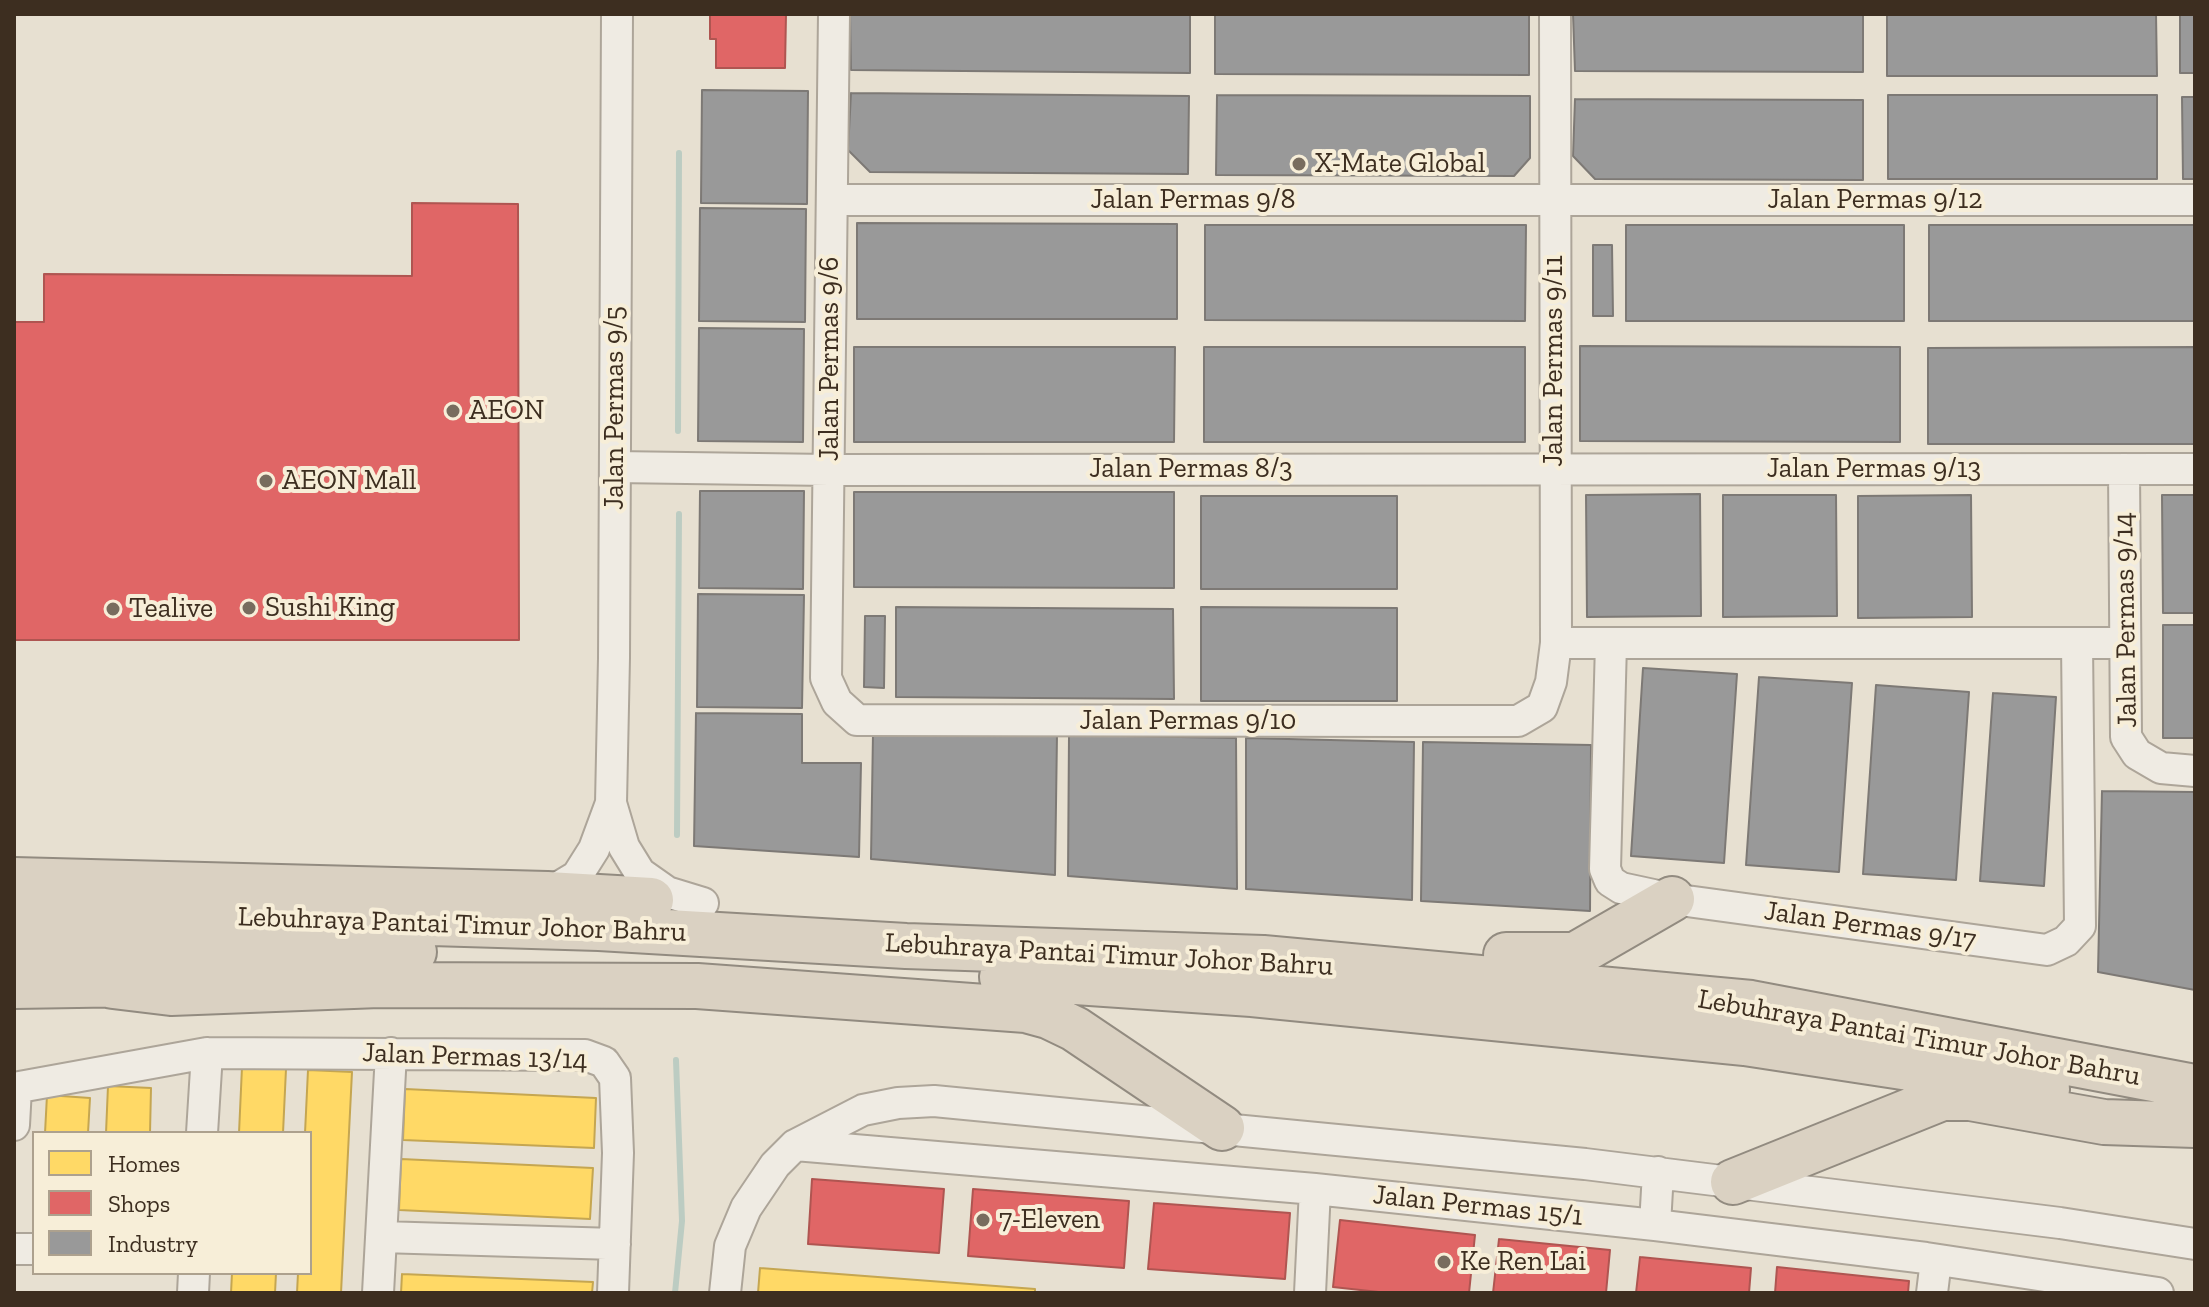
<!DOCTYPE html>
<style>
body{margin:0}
#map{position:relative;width:2209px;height:1307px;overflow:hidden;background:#e7e0d1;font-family:"Zilla Slab",serif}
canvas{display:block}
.frame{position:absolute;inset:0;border:16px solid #3d2e20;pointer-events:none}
.legend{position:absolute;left:32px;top:1131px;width:280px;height:144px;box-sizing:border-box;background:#f7eed8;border:2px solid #ada18e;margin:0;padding:10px 14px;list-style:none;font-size:24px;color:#3d2e20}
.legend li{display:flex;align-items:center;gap:16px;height:40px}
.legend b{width:40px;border:2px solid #ada18e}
</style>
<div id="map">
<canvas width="2209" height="1307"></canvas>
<div class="frame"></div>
<ul class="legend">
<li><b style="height:22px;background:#ffd966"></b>Homes</li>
<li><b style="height:22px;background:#e06666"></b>Shops</li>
<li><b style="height:22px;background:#999"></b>Industry</li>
</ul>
</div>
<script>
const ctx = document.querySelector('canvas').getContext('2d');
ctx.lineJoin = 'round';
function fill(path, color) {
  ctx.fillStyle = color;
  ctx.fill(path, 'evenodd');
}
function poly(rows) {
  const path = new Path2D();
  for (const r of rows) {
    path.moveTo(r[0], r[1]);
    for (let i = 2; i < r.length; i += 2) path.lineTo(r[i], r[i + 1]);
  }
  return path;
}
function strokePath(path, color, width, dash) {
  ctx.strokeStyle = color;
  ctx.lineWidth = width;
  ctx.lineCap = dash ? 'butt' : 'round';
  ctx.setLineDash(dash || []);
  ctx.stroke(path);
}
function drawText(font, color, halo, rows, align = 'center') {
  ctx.font = font + ' "Zilla Slab",serif';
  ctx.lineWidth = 8;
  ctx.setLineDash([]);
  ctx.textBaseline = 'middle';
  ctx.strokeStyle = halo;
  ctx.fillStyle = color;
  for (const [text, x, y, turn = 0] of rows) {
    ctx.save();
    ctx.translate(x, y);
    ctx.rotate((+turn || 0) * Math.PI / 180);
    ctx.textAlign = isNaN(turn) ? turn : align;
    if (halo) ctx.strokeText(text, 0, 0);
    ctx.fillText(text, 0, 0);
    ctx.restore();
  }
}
const homes = poly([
 [242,1067,286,1069,283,1133,239,1133,242,1067],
 [308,1070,352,1072,341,1293,297,1293,298,1273,310,1273,310,1133,305,1133,308,1070],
 [108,1086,151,1088,150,1133,106,1133,108,1086],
 [405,1089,596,1098,594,1148,403,1140,405,1089],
 [47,1095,90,1098,88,1133,45,1133,47,1095],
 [401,1159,593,1168,590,1219,399,1210,401,1159],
 [760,1268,1035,1289,1035,1293,758,1293,760,1268],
 [232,1273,276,1273,275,1293,231,1293,232,1273],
 [402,1274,593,1282,592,1293,401,1293,402,1274]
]);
fill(homes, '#ffd966');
strokePath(homes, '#c5a651', 2);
const shops = poly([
 [710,14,786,14,785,68,716,68,716,39,710,39,710,14],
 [412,203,518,204,519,640,14,640,14,322,44,322,44,274,412,276,412,203],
 [812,1179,944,1189,939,1253,808,1244,812,1179],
 [973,1189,1129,1201,1124,1268,968,1256,973,1189],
 [1154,1203,1290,1213,1285,1279,1148,1269,1154,1203],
 [1340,1220,1475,1235,1469,1293,1388,1293,1333,1287,1340,1220],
 [1499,1239,1610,1250,1606,1293,1493,1293,1499,1239],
 [1640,1257,1751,1268,1749,1293,1636,1293,1640,1257],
 [1777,1267,1909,1281,1908,1293,1775,1293,1777,1267]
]);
fill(shops, '#e06666');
strokePath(shops, '#af5551', 2);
const industry = poly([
 [850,14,1190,14,1190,73,851,70,850,14],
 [1215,14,1529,14,1529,75,1215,74,1215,14],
 [1573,14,1863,14,1863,72,1575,71,1573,14],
 [1887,14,2156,14,2157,76,1887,76,1887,14],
 [2180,14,2195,14,2195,73,2180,73,2180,14],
 [702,90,808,91,807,204,701,203,702,90],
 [851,93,1189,96,1188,174,870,172,848,150,851,93],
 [1217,95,1530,96,1530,158,1514,176,1216,175,1217,95],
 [1888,95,2157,95,2157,179,1888,179,1888,95],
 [2182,97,2195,97,2195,179,2183,179,2182,97],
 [1575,99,1863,100,1863,180,1595,179,1573,156,1575,99],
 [700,208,806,209,805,322,699,321,700,208],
 [857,223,1177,224,1177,319,857,319,857,223],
 [1205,225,1526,225,1525,321,1205,320,1205,225],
 [1626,225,1904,225,1904,321,1626,321,1626,225],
 [1929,225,2195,225,2195,321,1929,321,1929,225],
 [1593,245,1612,245,1613,316,1593,316,1593,245],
 [699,328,804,329,803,442,698,441,699,328],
 [1580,346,1900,347,1900,442,1580,441,1580,346],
 [854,347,1175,347,1174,442,854,442,854,347],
 [1204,347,1525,347,1525,442,1204,442,1204,347],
 [2195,347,2195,444,1928,444,1928,348,2195,347],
 [700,491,804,491,803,589,699,588,700,491],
 [854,492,1174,492,1174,588,854,587,854,492],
 [1700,494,1701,616,1587,617,1586,495,1700,494],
 [1723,495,1836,495,1837,616,1723,617,1723,495],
 [1971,495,1972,617,1858,618,1858,496,1971,495],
 [2162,495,2195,495,2195,613,2163,613,2162,495],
 [1201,496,1397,496,1397,589,1201,589,1201,496],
 [698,594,804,595,802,708,697,707,698,594],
 [896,607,1173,609,1174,699,896,697,896,607],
 [1201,607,1397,608,1397,701,1201,701,1201,607],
 [865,616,885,616,884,688,864,687,865,616],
 [2163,625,2195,625,2195,738,2163,738,2163,625],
 [1643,668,1737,674,1724,863,1631,856,1643,668],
 [1759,677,1852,683,1839,872,1746,865,1759,677],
 [1876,685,1969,692,1956,880,1863,874,1876,685],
 [1993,693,2056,697,2044,886,1980,881,1993,693],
 [696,713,802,714,802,763,861,763,859,857,694,846,696,713],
 [873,733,1057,734,1055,875,871,859,873,733],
 [1069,735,1236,738,1237,889,1068,876,1069,735],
 [1246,738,1414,742,1412,900,1246,889,1246,738],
 [1423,742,1591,745,1590,911,1421,901,1423,742],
 [2102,791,2195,792,2195,990,2098,972,2102,791]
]);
fill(industry, '#999');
strokePath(industry, '#7d7975', 2);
strokePath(poly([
 [678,431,679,153],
 [677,835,679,514],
 [675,1293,682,1221,676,1060]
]), '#bcccc2', 6);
const minor = poly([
 [617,14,614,658,611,803,624,847,640,873,667,892,703,903],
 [834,14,826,678,837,702,857,720,1411,721,1518,721,1542,707,1551,682,1556,643,1555,14],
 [832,200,2195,200],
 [615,467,829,470,2195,469],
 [2124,469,2126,737,2137,754,2161,768,2195,771],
 [1556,643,2124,643],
 [1611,643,1605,869,1610,881,1621,888,1672,899,2047,950,2066,941,2080,926,2077,643],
 [547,894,577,876,594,849,611,803],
 [14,1088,207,1053,585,1055,604,1062,615,1078,618,1153,613,1293],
 [14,1125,16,1088],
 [202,1133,207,1053],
 [795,1145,1315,1189,1655,1225,1926,1258,2158,1293],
 [1655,1225,1658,1172],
 [381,1237,615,1244],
 [14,1249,34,1249],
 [193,1293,194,1273],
 [378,1293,391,1053],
 [725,1293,730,1246,746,1208,775,1165,795,1145,863,1110,898,1103,934,1101,1585,1164,2060,1223,2195,1244],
 [1310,1293,1315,1189],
 [1932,1293,1936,1260]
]);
const highway = poly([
 [14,880,547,894,651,900],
 [14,915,130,914,599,928,906,946,1263,958,1751,1003,2195,1087],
 [14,950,414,952],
 [1506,955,1575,955,1672,899],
 [1002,977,1252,994,1745,1043,2047,1089],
 [14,986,140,984],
 [113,986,171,993,379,985,697,986,1026,1010,1048,1016,1075,1029,1222,1128],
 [1733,1182,1942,1098,1970,1098,2104,1122,2195,1125]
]);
strokePath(minor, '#ada599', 34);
strokePath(highway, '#928b80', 48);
strokePath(minor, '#efebe3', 30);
strokePath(highway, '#dad1c2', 44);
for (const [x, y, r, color] of [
 [1299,164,8,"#786c5e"],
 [453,411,8,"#786c5e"],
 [266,481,8,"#786c5e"],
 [249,608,8,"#786c5e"],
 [113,609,8,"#786c5e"],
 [983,1220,8,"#786c5e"],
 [1444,1262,8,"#786c5e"]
]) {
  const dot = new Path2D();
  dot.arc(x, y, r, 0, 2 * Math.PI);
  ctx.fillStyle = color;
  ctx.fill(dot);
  strokePath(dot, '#f7eed8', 3);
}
drawText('28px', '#3d2e20', '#f7eed8', [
 ["X-Mate Global",1315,164],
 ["AEON",469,411],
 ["AEON Mall",282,481],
 ["Sushi King",265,608],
 ["Tealive",129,609],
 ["7-Eleven",999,1220],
 ["Ke Ren Lai",1460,1262]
], 'left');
drawText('28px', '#3d2e20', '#f7eed8', [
 ["Jalan Permas 9/8",1193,200],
 ["Jalan Permas 9/12",1875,200],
 ["Jalan Permas 9/6",830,359,-90],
 ["Jalan Permas 9/11",1554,361,-90],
 ["Jalan Permas 9/5",615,408,-90],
 ["Jalan Permas 8/3",1191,469],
 ["Jalan Permas 9/13",1874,469],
 ["Jalan Permas 9/14",2126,620,-91],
 ["Jalan Permas 9/10",1188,721],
 ["Lebuhraya Pantai Timur Johor Bahru",462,925,2],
 ["Jalan Permas 9/17",1870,926,8],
 ["Lebuhraya Pantai Timur Johor Bahru",1109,955,3],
 ["Lebuhraya Pantai Timur Johor Bahru",1919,1038,10],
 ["Jalan Permas 13/14",475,1057,2],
 ["Jalan Permas 15/1",1478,1206,6]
]);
</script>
